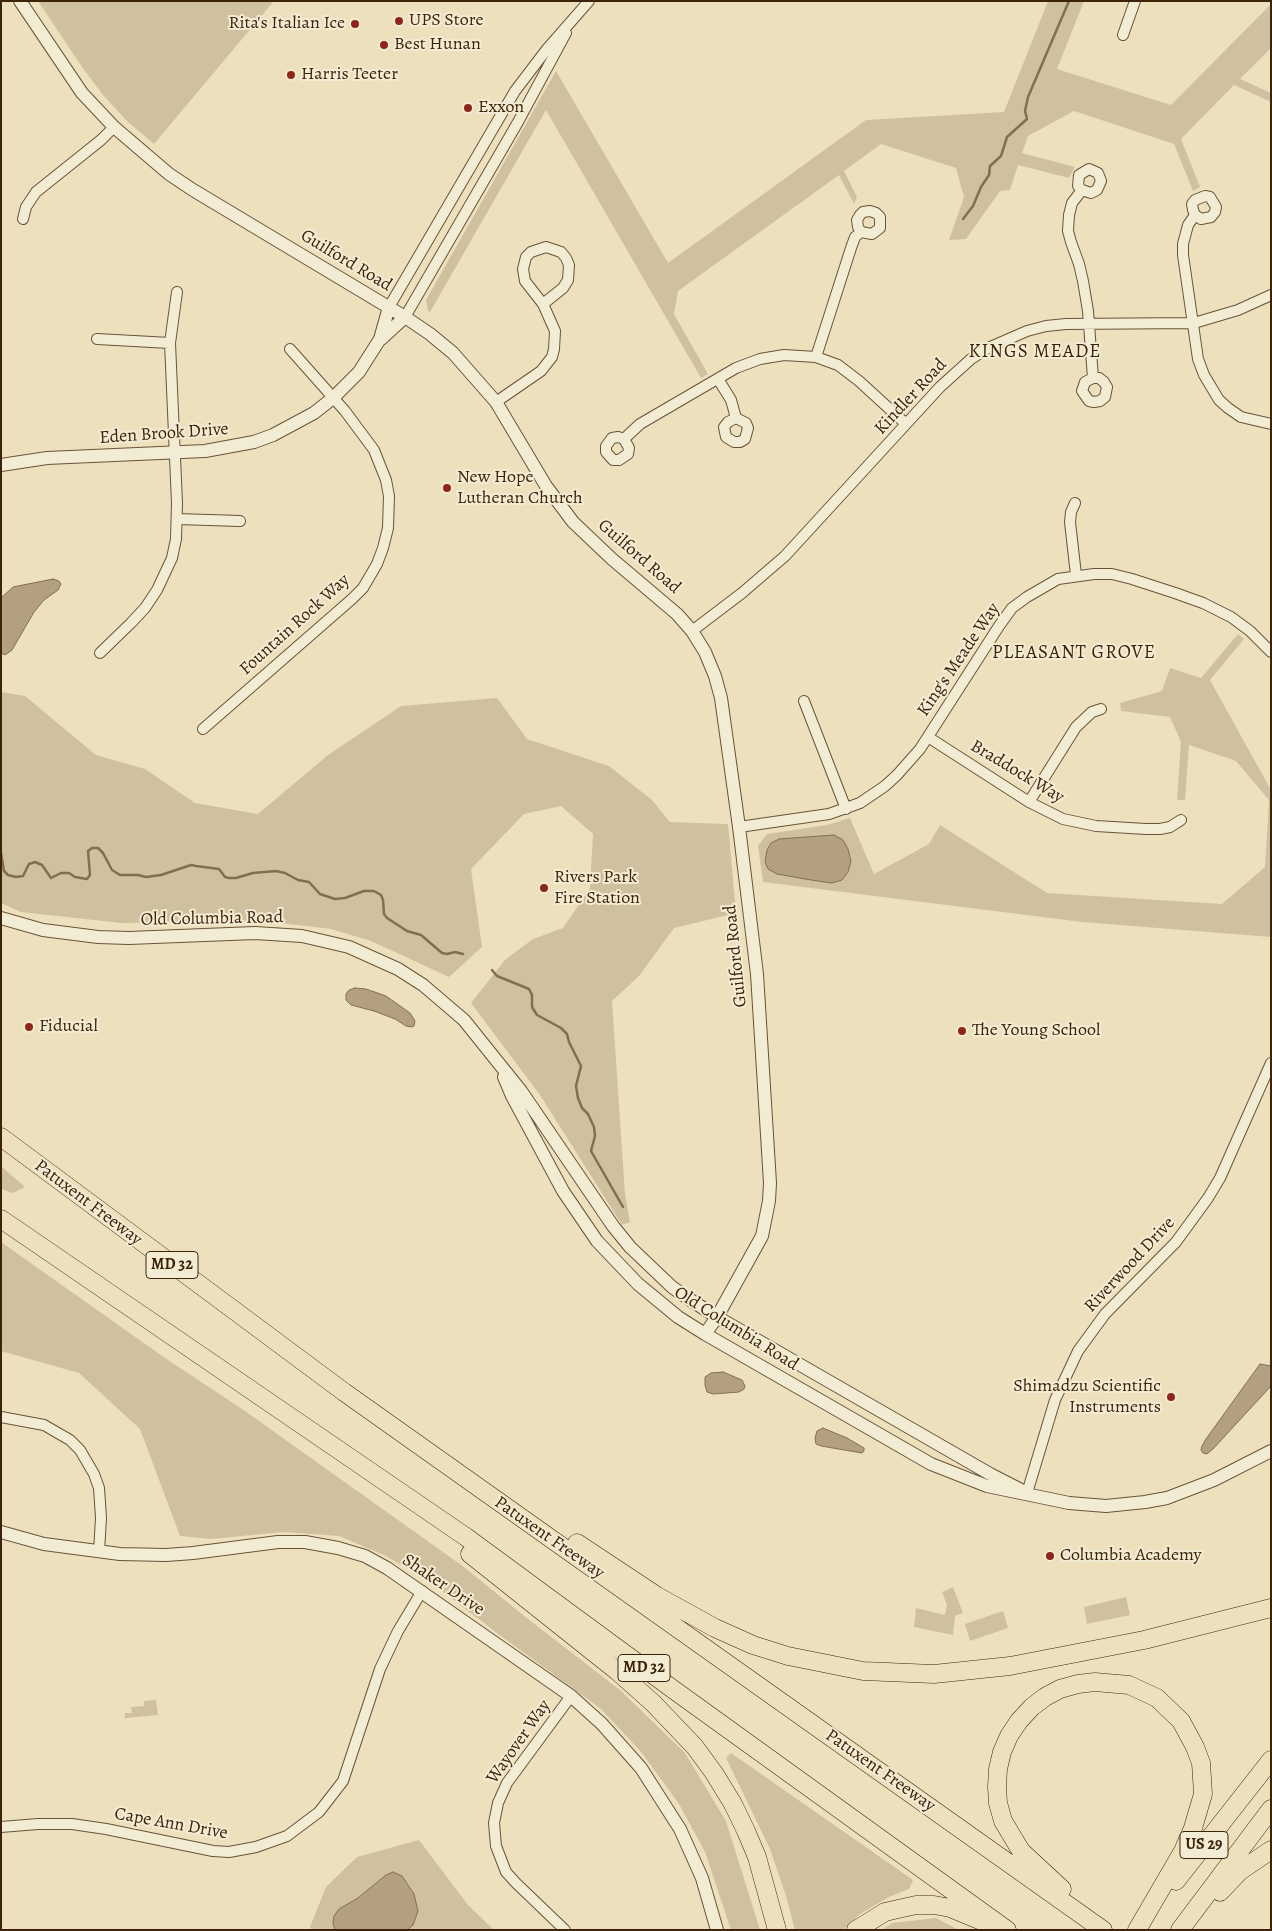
<!DOCTYPE html>
<style>
body{margin:0}
#map{position:relative;width:1272px;height:1931px;overflow:hidden;background:#ede1bd;font-family:Alegreya,serif}
canvas{display:block}
.frame{position:absolute;inset:0;border:2px solid #3e230b;pointer-events:none}
</style>
<div id="map">
<canvas width="1272" height="1931"></canvas>
<div class="frame"></div>
</div>
<script>
const ctx = document.querySelector('canvas').getContext('2d');
ctx.lineJoin = 'round';
function fill(path, color) {
  ctx.fillStyle = color;
  ctx.fill(path, 'evenodd');
}
function poly(rows) {
  const path = new Path2D();
  for (const r of rows) {
    path.moveTo(r[0], r[1]);
    for (let i = 2; i < r.length; i += 2) path.lineTo(r[i], r[i + 1]);
  }
  return path;
}
function strokePath(path, color, width, dash) {
  ctx.strokeStyle = color;
  ctx.lineWidth = width;
  ctx.lineCap = dash ? 'butt' : 'round';
  ctx.setLineDash(dash || []);
  ctx.stroke(path);
}
function drawText(font, color, halo, rows, align = 'center') {
  ctx.font = font + ' Alegreya,serif';
  ctx.lineWidth = 4;
  ctx.setLineDash([]);
  ctx.textBaseline = 'middle';
  ctx.strokeStyle = halo;
  ctx.fillStyle = color;
  for (const [text, x, y, turn = 0] of rows) {
    ctx.save();
    ctx.translate(x, y);
    ctx.rotate((+turn || 0) * Math.PI / 180);
    ctx.textAlign = isNaN(turn) ? turn : align;
    if (halo) ctx.strokeText(text, 0, 0);
    ctx.fillText(text, 0, 0);
    ctx.restore();
  }
}
fill(poly([
 [38,1,274,1,154,144,127,121,103,95,82,67],
 [1048,1,1084,1,1057,69,1171,105,1271,4,1271,48,1240,79,1271,93,1271,102,1234,85,1181,139,1200,187,1193,191,1174,144,1074,111,1028,136,1022,153,1075,167,1069,178,1018,165,1010,190,1000,191,966,239,949,240,964,197,956,168,881,144,844,171,857,197,854,204,839,175,678,291,674,314,708,374,701,378,546,110,430,312,428,311,426,300,556,71,668,263,866,120,1004,112],
 [1238,634,1244,639,1210,680,1271,790,1271,937,1082,922,763,882,758,846,767,834,827,825,850,818,874,874,929,844,940,825,1047,893,1222,904,1265,867,1269,800,1236,761,1189,745,1185,800,1177,800,1181,742,1170,717,1121,711,1120,703,1162,691,1170,668,1201,678],
 [1,692,25,696,96,755,145,769,195,803,258,814,328,755,401,706,497,698,527,739,609,766,652,800,670,822,728,824,736,913,674,928,639,976,612,1001,625,1194,630,1222,622,1225,540,1095,471,1003,505,960,533,939,563,928,590,888,593,834,561,806,524,814,471,869,482,947,449,977,371,941,331,929,263,921,121,923,21,912,1,903],
 [1,1166,25,1187,13,1193,1,1189],
 [1,1242,165,1358,245,1411,464,1567,528,1619,620,1690,685,1753,726,1821,760,1930,731,1930,705,1852,679,1804,642,1753,601,1709,497,1633,426,1579,384,1555,339,1536,284,1532,211,1539,180,1536,140,1429,79,1373,1,1351],
 [953,1587,963,1613,955,1616,953,1635,914,1627,916,1608,945,1615,947,1605,942,1592],
 [1126,1597,1130,1615,1087,1624,1084,1607],
 [1003,1611,1008,1628,970,1641,965,1624],
 [156,1700,158,1715,125,1718,125,1713,132,1713,131,1707,144,1706,144,1701],
 [731,1753,913,1880,909,1889,889,1897,860,1914,843,1930,795,1930,786,1896,770,1849,726,1758],
 [419,1840,468,1905,494,1930,312,1930,310,1927,326,1887,357,1857],
 [936,1918,959,1930,882,1930,892,1923]
]), '#cfc19f');
const water = poly([
 [53,579,59,581,61,584,58,590,44,600,34,612,12,650,5,655,1,653,1,598,13,587,53,579],
 [834,835,843,840,848,849,851,861,848,872,842,880,832,883,811,880,777,874,768,869,765,862,767,850,771,843,779,839,834,835],
 [355,988,366,989,386,996,410,1013,415,1021,414,1026,411,1027,406,1026,395,1019,374,1011,351,1005,346,1000,346,994,349,990,355,988],
 [1260,1364,1271,1366,1271,1386,1213,1449,1207,1454,1203,1453,1201,1450,1202,1446,1206,1439,1260,1364],
 [723,1372,742,1380,745,1386,744,1389,739,1392,713,1394,707,1392,705,1385,705,1377,711,1373,723,1372],
 [823,1428,847,1438,864,1448,864,1451,862,1453,821,1446,816,1444,815,1438,817,1431,823,1428],
 [393,1872,402,1876,414,1894,418,1911,413,1925,407,1930,335,1930,333,1923,334,1916,339,1909,358,1898,386,1875,393,1872]
]);
fill(water, '#b2a080');
strokePath(water, '#846e51', 1);
strokePath(poly([
 [963,219,973,206,981,187,989,175,990,166,1001,156,1007,137,1027,119,1025,111,1028,97,1069,1],
 [1,853,4,871,8,875,16,877,23,876,29,864,35,862,42,865,51,878,61,873,69,873,75,877,87,879,90,875,88,851,92,848,98,848,103,853,112,870,120,875,138,875,146,877,161,875,191,865,196,866,219,869,225,877,229,878,236,878,253,873,276,871,285,873,298,880,309,882,320,894,335,899,345,898,364,891,374,891,381,895,383,900,384,914,387,918,407,931,421,935,442,953,447,954,455,952,463,954],
 [492,970,497,976,529,989,532,995,532,1007,537,1015,561,1028,567,1034,569,1042,581,1066,576,1086,578,1098,582,1108,588,1114,594,1127,595,1136,591,1151,623,1207]
]), '#846e51', 2.5);
const minor = poly([
 [1123,35,1135,1],
 [1082,190,1091,193,1097,190,1101,181,1098,173,1089,169,1079,175,1078,186,1082,190,1072,203,1069,215,1068,231,1071,242,1079,264,1083,281,1088,311,1093,378,1085,382,1082,391,1089,401,1094,402,1100,401,1105,397,1107,387,1104,382,1099,378,1093,378],
 [1195,215,1201,219,1211,217,1215,212,1216,207,1210,197,1205,196,1195,200,1192,204,1193,210,1195,215,1188,225,1183,244,1183,255,1198,359,1204,375,1219,400,1228,408,1241,417,1271,424],
 [23,219,26,207,36,192,101,140,114,127],
 [389,307,515,91,547,49,589,1],
 [405,317,518,122,566,33],
 [97,339,170,343],
 [816,357,851,248,855,237,861,232,872,234,880,228,880,217,876,213,870,211,863,212,860,215,857,220,858,227,861,232],
 [718,379,731,400,736,418,746,423,748,428,745,439,740,442,734,442,726,437,724,427,728,422,736,418],
 [496,402,541,371,552,357,554,349,555,331,543,304,563,288,568,280,569,265,566,258,561,252,546,247,531,252,526,257,523,269,525,281,543,304],
 [624,439,629,448,628,454,619,460,613,460,606,452,606,446,612,438,618,437,624,439,640,424,736,368,760,359,784,355,816,357,838,365,859,381,906,424],
 [1075,503,1071,512,1070,522,1076,575],
 [177,519,240,521],
 [692,631,742,593,785,556,940,387,971,359,988,348,1027,331,1046,326,1066,324,1194,323,1238,310,1271,295],
 [100,653,131,623,145,608,157,590,172,558,176,539,177,503,170,343,177,292],
 [804,701,846,809],
 [203,729,352,599,363,588,377,564,383,548,388,528,389,496,386,480,374,450,345,411,290,349],
 [928,737,1029,802,1063,819,1096,826,1146,829,1160,829,1170,827,1181,820],
 [1029,802,1076,727,1092,712,1101,709],
 [739,827,829,814,860,803,885,786,897,775,920,749,999,626,1012,608,1027,597,1058,579,1094,574,1112,574,1132,579,1175,593,1203,603,1231,617,1250,631,1271,652],
 [1,1417,44,1425,70,1440,80,1450,94,1474,99,1488,101,1518,99,1552],
 [1027,1493,1055,1400,1078,1351,1105,1314,1176,1242,1208,1198,1220,1178,1271,1063],
 [1,1827,38,1824,72,1824,106,1829,213,1851,229,1852,256,1847,287,1836,319,1812,343,1781,380,1669,398,1631,422,1591],
 [565,1930,516,1883,506,1872,496,1846,494,1823,498,1803,507,1783,571,1696]
]);
const tertiary = poly([
 [20,1,82,93,114,127,169,174,193,190,405,317,430,334,453,353,496,402,546,486,573,522,612,559,677,614,692,631,705,652,715,676,721,698,739,827,757,974,770,1183,769,1201,762,1236,717,1317,705,1334],
 [381,339,405,317],
 [1,465,47,458,205,451,254,442,273,435,314,413,333,398,359,372,380,339,389,307],
 [1,918,43,930,98,937,129,938,255,933,302,936,349,947,398,969,423,985,464,1020,521,1091,613,1226,630,1247,672,1287,689,1299,717,1317,990,1474,1027,1493],
 [504,1077,512,1096,563,1191,597,1241,638,1284,678,1317,705,1334,931,1464,987,1486,1069,1503,1106,1506,1145,1502,1167,1498,1214,1480,1271,1451],
 [1,1532,44,1544,120,1554,166,1555,193,1553,278,1542,305,1542,338,1548,365,1556,387,1568,571,1696,602,1724,641,1768,680,1829,702,1878,717,1930]
]);
const motorway = poly([
 [1,1137,344,1392,1103,1930],
 [1,1219,466,1537,674,1690,1007,1930],
 [577,1543,657,1596,715,1628,753,1645,788,1656,863,1671,934,1674,1010,1666,1144,1640,1271,1608],
 [470,1554,617,1671,653,1703,695,1747,714,1773,733,1804,746,1831,757,1857,777,1930],
 [1176,1881,1271,1760],
 [1062,1889,1021,1851,1003,1821,998,1803,997,1787,998,1769,1002,1752,1009,1736,1019,1721,1032,1707,1045,1697,1060,1689,1078,1684,1095,1682,1129,1685,1157,1698,1181,1721,1195,1747,1201,1763,1202,1778,1203,1794,1193,1828,1183,1851,1137,1930],
 [1220,1892,1240,1871,1271,1850],
 [856,1930,885,1912,916,1905,934,1905,950,1908,984,1922],
 [1180,1930,1271,1809]
]);
strokePath(minor, '#6a5238', 12);
strokePath(tertiary, '#6a5238', 14);
strokePath(motorway, '#3e230b', 19);
strokePath(minor, '#f3ecd4', 10);
strokePath(tertiary, '#f3ecd4', 12);
strokePath(motorway, '#ede1bd', 18);
for (const [x, y, r, color] of [
 [399,21,5,"#8f2418"],
 [355,24,5,"#8f2418"],
 [384,45,5,"#8f2418"],
 [291,75,5,"#8f2418"],
 [468,108,5,"#8f2418"],
 [447,488,5,"#8f2418"],
 [544,888,5,"#8f2418"],
 [29,1027,5,"#8f2418"],
 [962,1031,5,"#8f2418"],
 [1171,1397,5,"#8f2418"],
 [1050,1556,5,"#8f2418"]
]) {
  const dot = new Path2D();
  dot.arc(x, y, r, 0, 2 * Math.PI);
  ctx.fillStyle = color;
  ctx.fill(dot);
  strokePath(dot, '#f3ecd4', 2);
}
for (const [x, y, w] of [
 [172,1265,52],
 [644,1668,52],
 [1204,1845,48]
]) {
  const box = new Path2D();
  box.roundRect(x - w / 2, y - 13.5, w, 27, 4);
  ctx.fillStyle = '#f3ecd4';
  ctx.fill(box);
  strokePath(box, '#3e230b', 1);
}
drawText('bold 16px', '#3e230b', null, [
 ["MD 32",172,1265],
 ["MD 32",644,1668],
 ["US 29",1204,1845]
]);
drawText('18px', '#3e230b', '#f3ecd4', [
 ["UPS Store",409,21],
 ["Rita's Italian Ice",345,24,"right"],
 ["Best Hunan",394,45],
 ["Harris Teeter",301,75],
 ["Exxon",478,108],
 ["New Hope",457,478],
 ["Lutheran Church",457,499],
 ["Rivers Park",554,878],
 ["Fire Station",554,899],
 ["Fiducial",39,1027],
 ["The Young School",972,1031],
 ["Shimadzu Scientific",1161,1387,"right"],
 ["Instruments",1161,1408,"right"],
 ["Columbia Academy",1060,1556]
], 'left');
drawText('18px', '#3e230b', '#f3ecd4', [
 ["Guilford Road",346,261,31],
 ["Kindler Road",911,397,-47],
 ["Eden Brook Drive",164,434,-4],
 ["Guilford Road",639,557,41],
 ["Fountain Rock Way",295,625,-42],
 ["King's Meade Way",959,660,-56],
 ["Braddock Way",1017,772,31],
 ["Old Columbia Road",212,919,-1],
 ["Guilford Road",736,956,-96],
 ["Patuxent Freeway",88,1203,37],
 ["Riverwood Drive",1130,1265,-47],
 ["Old Columbia Road",736,1329,32],
 ["Patuxent Freeway",549,1538,35],
 ["Shaker Drive",443,1585,34],
 ["Wayover Way",519,1742,-55],
 ["Patuxent Freeway",880,1771,35],
 ["Cape Ann Drive",171,1824,10]
]);
ctx.letterSpacing = '1px';
drawText('19px', '#3e230b', '#f3ecd4', [
 ["KINGS MEADE",1035,352],
 ["PLEASANT GROVE",1074,653]
]);
ctx.letterSpacing = '0px';
</script>
